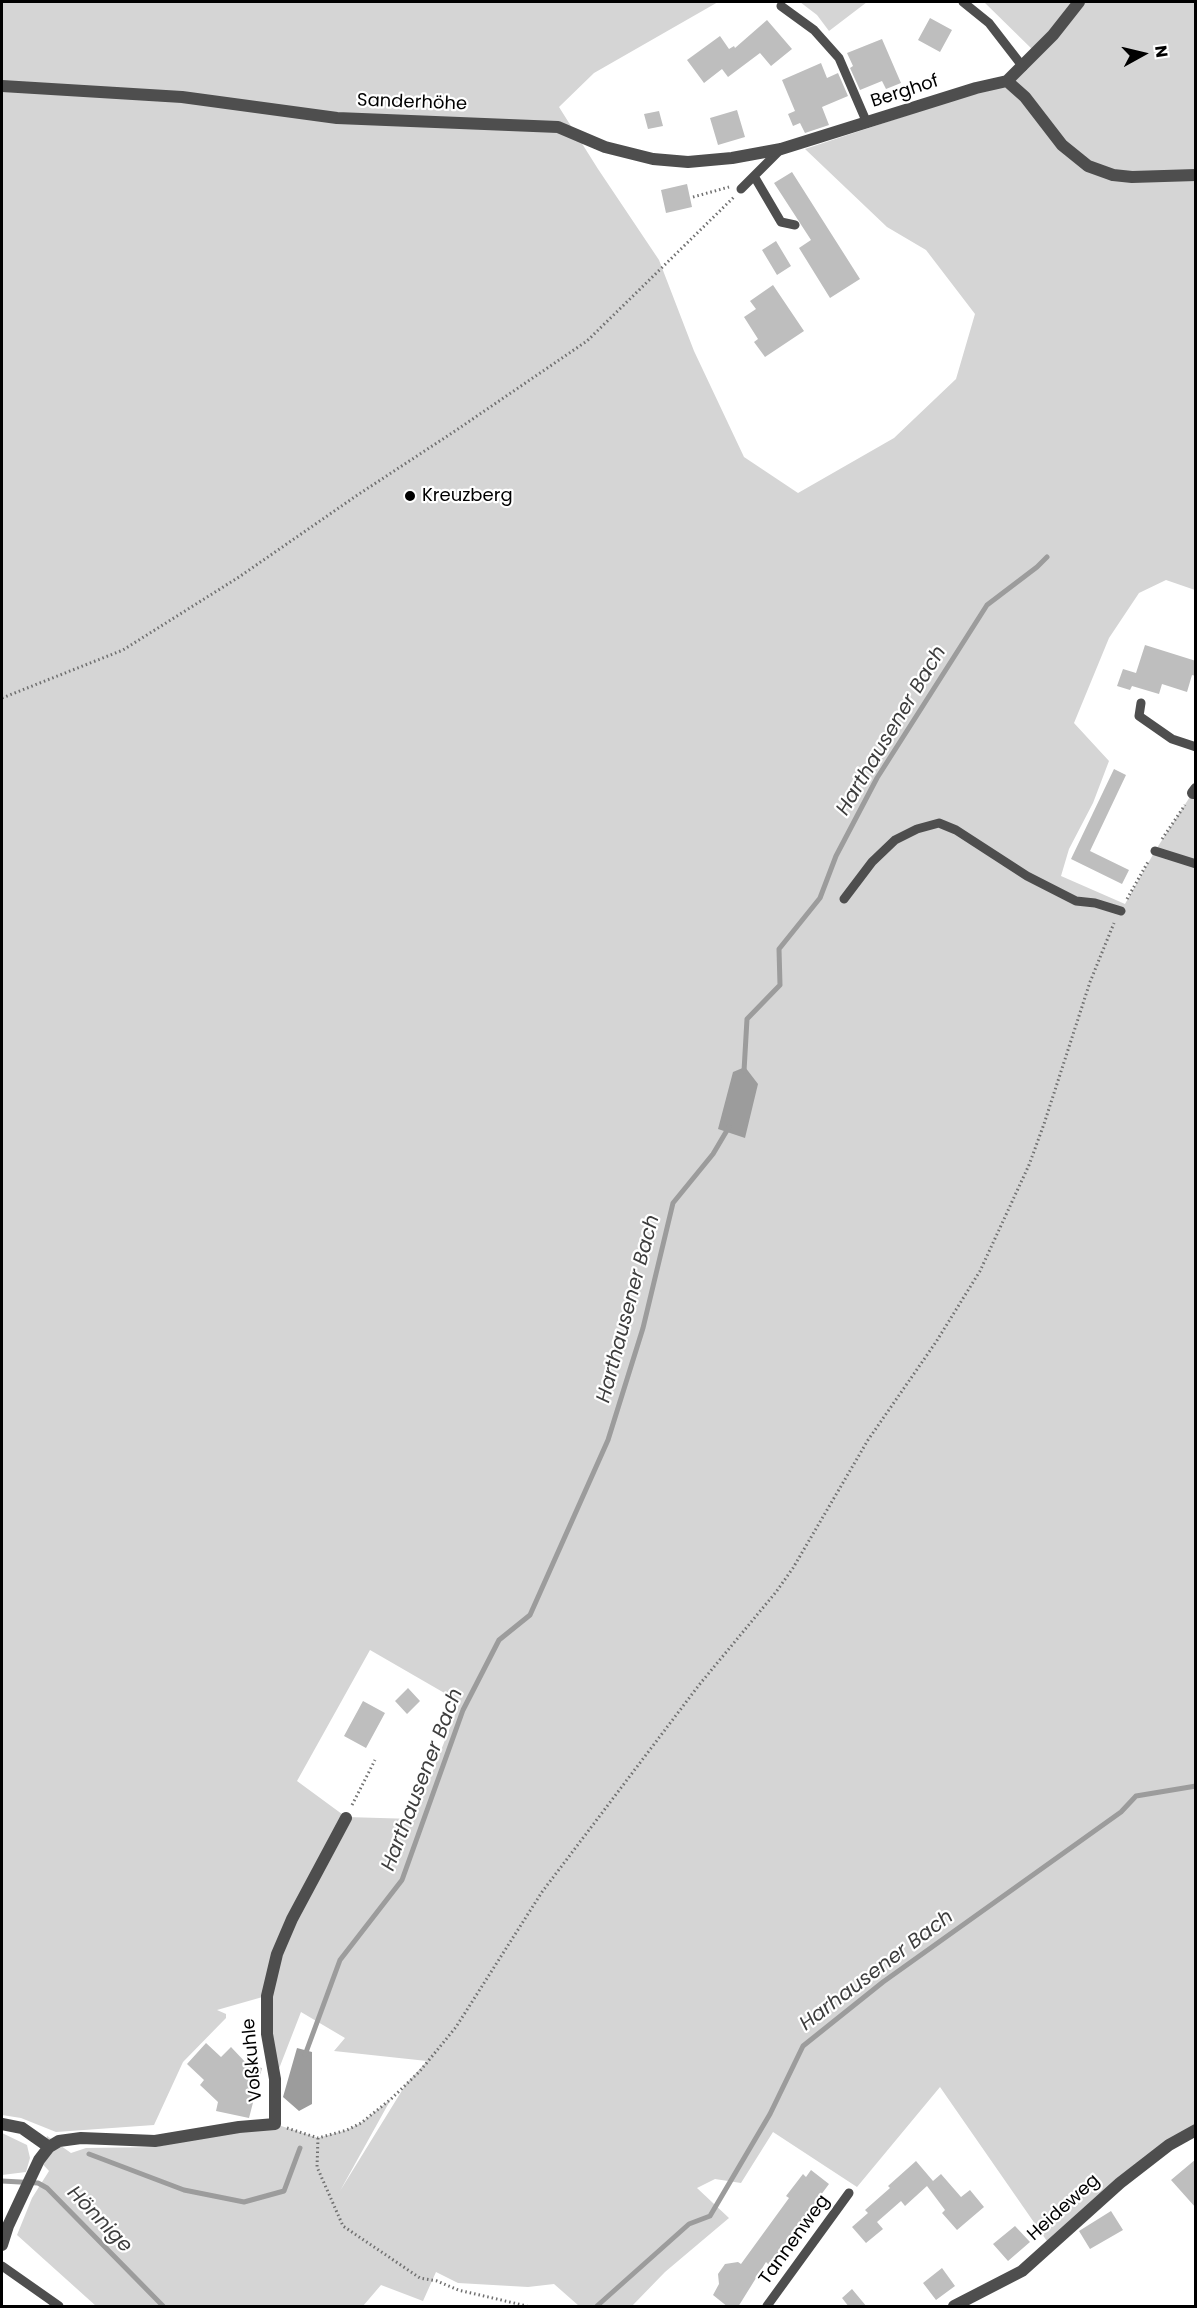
<!DOCTYPE html>
<meta charset="utf-8">
<style>
body{margin:0}
#map{position:relative;width:1197px;height:2308px;overflow:hidden;background:#fff;font-family:Poppins,sans-serif}
canvas{display:block}
.frame{position:absolute;inset:0;border:3px solid #000;pointer-events:none}
.north{position:absolute;left:1113px;top:24px;width:60px;height:60px;-webkit-text-stroke:4px #fff;paint-order:stroke;rotate:82deg;font-size:16px;font-weight:700;line-height:24px;text-align:center;color:#000}
.north::after{content:'';display:block;margin:auto;width:21px;height:27px;background:#000;clip-path:polygon(50% 0,100% 100%,50% 72%,0 100%)}
</style>
<div id="map">
<canvas width="1197" height="2308"></canvas>
<div class="frame"></div>
<div class="north">N</div>
</div>
<script>
const ctx = document.querySelector('canvas').getContext('2d');
ctx.lineJoin = 'round';
function fill(path, color) {
  ctx.fillStyle = color;
  ctx.fill(path, 'evenodd');
}
function poly(rows) {
  const path = new Path2D();
  for (const r of rows) {
    path.moveTo(r[0], r[1]);
    for (let i = 2; i < r.length; i += 2) path.lineTo(r[i], r[i + 1]);
  }
  return path;
}
function strokePath(path, color, width, dash) {
  ctx.strokeStyle = color;
  ctx.lineWidth = width;
  ctx.lineCap = dash ? 'butt' : 'round';
  ctx.setLineDash(dash || []);
  ctx.stroke(path);
}
function drawText(font, color, halo, rows, align = 'center') {
  ctx.font = font + ' Poppins,sans-serif';
  ctx.lineWidth = 4.5;
  ctx.setLineDash([]);
  ctx.textBaseline = 'middle';
  ctx.strokeStyle = halo;
  ctx.fillStyle = color;
  for (const [text, x, y, turn = 0] of rows) {
    ctx.save();
    ctx.translate(x, y);
    ctx.rotate((+turn || 0) * Math.PI / 180);
    ctx.textAlign = isNaN(turn) ? turn : align;
    if (halo) ctx.strokeText(text, 0, 0);
    ctx.fillText(text, 0, 0);
    ctx.restore();
  }
}
fill(poly([
 [2,2,718,2,594,73,559,107,598,169,659,260,694,351,744,457,798,493,894,438,956,379,975,314,926,250,887,227,805,149,987,89,1036,53,984,2,1195,2,1195,590,1166,580,1139,593,1109,638,1074,723,1109,761,1093,803,1069,849,1061,876,1125,904,1155,851,1195,789,1195,2130,1049,2244,940,2087,857,2187,773,2132,741,2183,715,2179,697,2188,729,2218,665,2272,632,2306,579,2306,554,2284,528,2287,458,2283,436,2272,423,2301,381,2285,363,2306,96,2306,17,2235,32,2198,49,2171,39,2160,47,2136,71,2153,86,2148,155,2147,275,2124,318,2138,347,2130,361,2123,391,2099,340,2191,406,2084,427,2061,334,2051,345,2038,301,2012,275,2079,266,1996,217,2010,226,2014,226,2018,183,2062,154,2125,56,2132,21,2118,2,2115],
 [370,1650,460,1702,414,1819,346,1817,297,1781],
 [800,2,867,2,829,31,817,15],
 [2,2133,27,2145,30,2158,26,2172,2,2175]
]), '#d5d5d5');
fill(poly([
 [745,1067,758,1084,745,1138,718,1129,733,1072],
 [297,2048,312,2052,312,2104,299,2111,283,2097]
]), '#9c9c9c');
strokePath(poly([
 [744,1071,747,1019,780,985,779,949,820,898,836,856,877,778,987,605,1037,567,1047,557],
 [305,2055,340,1960,402,1880,463,1710,499,1640,530,1615,608,1440,643,1328,673,1203,713,1154,729,1127],
 [89,2154,184,2190,244,2202,284,2191,300,2148],
 [2,2181,38,2183,47,2188,163,2306],
 [597,2306,689,2224,710,2216,770,2114,803,2046,883,1982,1121,1812,1136,1796,1196,1786]
]), '#9c9c9c', 5);
fill(poly([
 [930,18,952,30,940,52,918,40],
 [767,20,792,49,771,66,760,53,728,77,722,69,704,83,687,60,720,36,729,49,734,46,735,48],
 [882,39,901,83,886,89,882,81,860,90,850,68,853,66,847,53],
 [821,63,827,78,838,73,848,96,822,107,829,125,805,133,800,123,793,126,788,114,795,111,782,80],
 [737,110,745,137,718,145,710,118],
 [659,111,663,126,648,129,644,114],
 [792,172,860,279,830,298,799,248,811,240,774,183],
 [687,184,692,207,666,213,661,190],
 [776,241,791,266,777,275,762,250],
 [773,285,804,331,765,357,754,342,758,339,744,317,756,309,750,301],
 [1145,645,1196,661,1196,676,1192,675,1187,692,1162,684,1159,694,1132,686,1130,690,1117,686,1123,669,1136,673],
 [1114,769,1126,775,1090,851,1129,870,1122,884,1071,859],
 [408,1688,420,1701,407,1714,395,1701],
 [363,1701,385,1713,366,1748,344,1736],
 [206,2043,221,2057,231,2047,248,2065,262,2068,249,2118,216,2111,218,2102,200,2085,204,2080,187,2064],
 [1196,2159,1196,2208,1171,2180],
 [916,2161,933,2181,941,2174,961,2197,970,2190,984,2207,957,2230,942,2213,945,2210,927,2186,905,2206,901,2201,877,2222,883,2229,866,2243,852,2227,868,2213,865,2210,890,2188,888,2186],
 [811,2170,829,2184,769,2265,766,2262,738,2307,728,2307,713,2295,719,2284,718,2274,725,2264,738,2262,741,2264,789,2198,786,2196,803,2174,806,2177],
 [1111,2211,1123,2230,1090,2249,1079,2231],
 [1015,2226,1030,2242,1008,2261,993,2244],
 [942,2268,955,2286,936,2300,923,2283],
 [852,2289,867,2307,849,2307,842,2298]
]), '#bebebe');
strokePath(poly([
 [693,197,729,187],
 [2,698,123,650,239,577,356,496,455,431,587,341,734,197],
 [1162,839,1185,805],
 [1127,899,1149,860],
 [352,1805,375,1760],
 [287,2128,318,2138,347,2130,361,2123,391,2099,420,2071,456,2027,542,1892,699,1685,776,1592,793,1568,868,1440,936,1342,980,1271,1029,1165,1044,1124,1090,982,1114,923],
 [318,2138,317,2167,343,2226,420,2278,437,2281,458,2290,527,2306]
]), '#707070', 3, [1.5, 3]);
strokePath(poly([
 [963,2,989,23,1023,67],
 [781,6,814,30,839,58,867,123],
 [754,176,781,222,795,225],
 [741,189,781,149],
 [1141,703,1139,716,1172,739,1196,747],
 [1155,851,1196,864],
 [844,899,872,862,895,840,917,829,939,823,956,830,1027,876,1076,901,1095,903,1121,911],
 [2,2266,59,2306],
 [767,2306,849,2193]
]), '#4e4e4e', 9);
strokePath(poly([
 [1007,81,1025,97,1062,145,1088,166,1113,175,1132,177,1196,175],
 [2,86,182,97,337,118,558,127,605,147,653,159,688,162,732,158,781,149,976,88,1007,81,1053,35,1079,2],
 [1193,793,1196,789],
 [2,2124,22,2128,49,2147],
 [2,2245,8,2226,39,2160,49,2147,59,2141,81,2138,155,2141,239,2127,275,2124,275,2079,267,2034,267,1996,277,1954,292,1919,346,1818],
 [954,2306,1022,2271,1120,2183,1169,2145,1196,2130]
]), '#4e4e4e', 12);
for (const [x, y, r, color] of [
 [410,496,6,"#000"]
]) {
  const dot = new Path2D();
  dot.arc(x, y, r, 0, 2 * Math.PI);
  ctx.fillStyle = color;
  ctx.fill(dot);
  strokePath(dot, '#fff', 2);
}
drawText('18px', '#000', '#fff', [
 ["Berghof",905,92,-18],
 ["Sanderhöhe",412,103,2],
 ["Voßkuhle",253,2060,-95],
 ["Heideweg",1064,2208,-42],
 ["Tannenweg",795,2240,-54]
]);
drawText('18px', '#000', '#fff', [
 ["Kreuzberg",422,496]
], 'left');
drawText('italic 20px', '#3d3d3d', '#fff', [
 ["Harthausener Bach",892,731,-59],
 ["Harthausener Bach",629,1309,-75],
 ["Harthausener Bach",423,1780,-69],
 ["Harhausener Bach",877,1971,-37],
 ["Hönnige",99,2220,46]
]);
</script>
